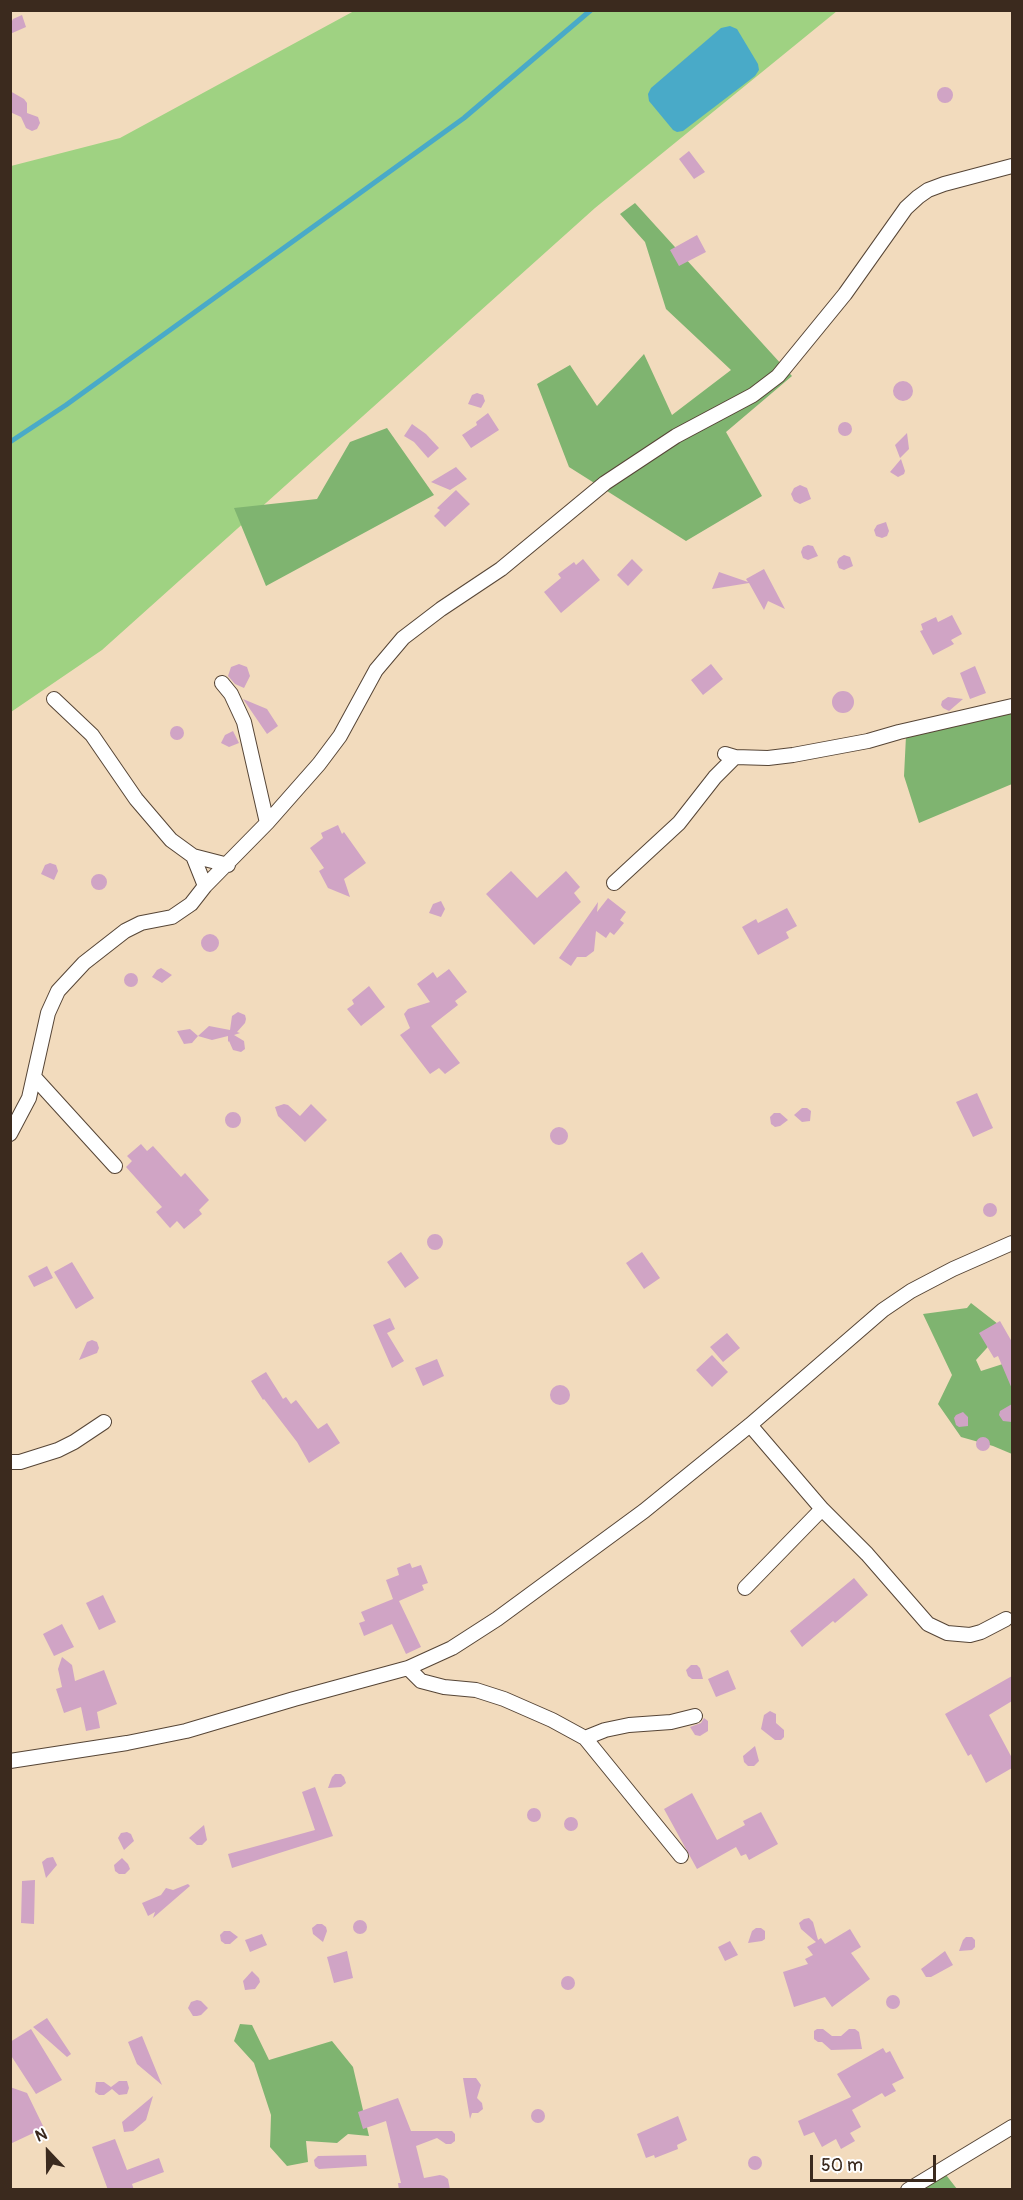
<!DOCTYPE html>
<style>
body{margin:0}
#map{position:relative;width:1023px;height:2200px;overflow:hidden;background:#f2dbbd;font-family:Pangolin,sans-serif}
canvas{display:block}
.frame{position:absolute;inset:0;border:12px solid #3b2a1e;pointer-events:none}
.north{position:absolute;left:18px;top:2122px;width:60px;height:60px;-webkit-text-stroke:4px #fff;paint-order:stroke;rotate:338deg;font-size:16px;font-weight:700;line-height:24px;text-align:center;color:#3b2a1e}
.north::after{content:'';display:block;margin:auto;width:21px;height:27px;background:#3b2a1e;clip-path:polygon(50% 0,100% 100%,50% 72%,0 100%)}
.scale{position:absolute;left:810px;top:2155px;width:126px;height:27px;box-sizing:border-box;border:3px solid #3b2a1e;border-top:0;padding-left:8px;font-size:18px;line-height:21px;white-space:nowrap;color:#3b2a1e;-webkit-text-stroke:4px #fff;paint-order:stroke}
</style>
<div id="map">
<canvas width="1023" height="2200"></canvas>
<div class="frame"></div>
<div class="north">N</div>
<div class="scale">50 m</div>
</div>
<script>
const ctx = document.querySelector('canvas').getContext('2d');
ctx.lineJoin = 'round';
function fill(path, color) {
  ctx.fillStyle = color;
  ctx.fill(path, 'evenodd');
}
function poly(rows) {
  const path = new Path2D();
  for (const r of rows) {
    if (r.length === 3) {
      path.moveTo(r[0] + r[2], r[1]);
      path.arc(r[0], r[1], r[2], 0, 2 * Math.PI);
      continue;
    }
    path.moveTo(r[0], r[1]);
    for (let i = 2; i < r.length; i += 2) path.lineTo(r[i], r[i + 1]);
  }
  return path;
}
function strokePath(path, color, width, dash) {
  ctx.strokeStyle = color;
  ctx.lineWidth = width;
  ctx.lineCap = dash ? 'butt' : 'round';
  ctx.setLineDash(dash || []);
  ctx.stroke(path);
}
fill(poly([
 [354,11,837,11,595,208,102,650,11,712,11,166,120,138]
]), '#9fd282');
fill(poly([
 [635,203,792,376,726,432,762,496,686,541,569,467,537,384,570,365,597,406,644,354,672,415,731,370,666,309,645,242,620,214],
 [387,428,434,495,266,586,234,508,317,499,350,442],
 [1012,712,1012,784,919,823,904,776,906,736],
 [971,1303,998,1324,995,1339,976,1360,981,1371,1009,1362,1006,1339,1012,1346,1012,1454,993,1446,961,1437,938,1404,952,1375,923,1314,967,1308],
 [240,2024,252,2025,269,2060,332,2041,353,2067,369,2136,348,2134,337,2143,306,2141,308,2162,287,2166,270,2147,271,2115,254,2063,234,2041],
 [943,2171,957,2189,915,2190]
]), '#7fb470');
fill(poly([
 [730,26,737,29,758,64,759,70,755,76,683,131,677,132,673,130,649,101,648,94,651,88,721,28]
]), '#49aac8');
strokePath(poly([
 [10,442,66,405,464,118,591,10]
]), '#49aac8', 5);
fill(poly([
 [22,15,26,27,10,34,10,25,13,19],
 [945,95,8],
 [10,91,24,99,27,103,27,113,38,117,40,123,37,129,32,131,26,128,21,117,10,112],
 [689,151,705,172,694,179,679,159],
 [697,235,706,252,679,266,670,250],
 [903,391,10],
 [477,393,483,395,485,401,481,408,468,404,472,395],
 [488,413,499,430,471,448,462,435,477,425,476,422],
 [845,429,7],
 [412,424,426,434,439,448,428,458,414,442,404,436],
 [907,433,909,449,900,458,895,445],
 [901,459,905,471,904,474,898,477,890,472],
 [456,467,467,479,450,490,431,482],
 [800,485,807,488,811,499,800,504,794,501,791,494,794,488],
 [456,490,470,504,445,527,434,516,440,510,437,508],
 [886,522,889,531,887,536,882,538,876,536,874,530,877,525],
 [808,545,813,546,818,556,808,560,803,558,801,552,803,547],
 [844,555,850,557,853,566,844,570,839,568,837,562,839,558],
 [583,559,600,580,561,613,544,592,561,578,558,574,574,562,576,565],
 [632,559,643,570,628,586,617,575],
 [764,569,785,609,768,601,764,610,749,583,712,589,719,572,748,582,746,579],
 [952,615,962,634,951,640,954,644,933,655,920,631,923,630,921,624,936,617,938,622],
 [239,664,247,667,250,676,244,688,235,684,228,676,231,667],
 [711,664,723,679,703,695,691,680],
 [975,666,986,693,970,699,960,673],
 [843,702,11],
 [948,697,963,699,949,711,943,708,941,705,942,701],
 [243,699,267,709,278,726,267,734],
 [177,733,7],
 [233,731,239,743,229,747,221,743,225,735],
 [338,825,342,834,344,832,366,863,344,879,350,897,328,888,319,871,324,868,310,848,323,838,321,833],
 [50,863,56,865,58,871,54,880,41,874,45,865],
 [511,871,537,898,566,871,580,887,574,893,581,902,534,945,486,894],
 [99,882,8],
 [608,898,626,912,620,920,624,923,614,935,610,932,606,938,596,931,594,951,586,957,577,957,571,966,559,958,598,902,597,912],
 [441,901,445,909,441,917,429,913,433,904],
 [787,908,797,926,786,932,789,938,758,955,742,927,756,919,758,923],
 [210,943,9],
 [161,968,172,975,162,983,152,977,157,970],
 [449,969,467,992,455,1001,458,1005,431,1026,460,1063,445,1074,439,1068,430,1074,400,1035,410,1028,404,1014,408,1009,430,1002,417,984,433,972,437,978],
 [131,980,7],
 [369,986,385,1007,361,1026,347,1009,354,1004,352,1000],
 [238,1012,245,1015,246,1019,245,1023,237,1032,240,1033,234,1035,244,1041,245,1049,241,1052,233,1050,229,1041,228,1042,228,1036,212,1040,198,1036,209,1026,230,1030,232,1016],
 [190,1029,198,1036,192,1043,184,1044,177,1031],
 [977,1093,993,1128,973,1137,956,1102],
 [284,1104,288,1105,300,1116,311,1104,327,1120,305,1142,278,1116,275,1107],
 [802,1108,807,1108,811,1111,810,1121,802,1122,794,1115],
 [233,1120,8],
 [774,1113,780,1113,788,1120,780,1126,775,1127,771,1124,770,1117],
 [559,1136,9],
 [141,1144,147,1151,153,1146,181,1177,185,1173,209,1200,199,1210,202,1214,184,1229,177,1221,170,1228,156,1212,162,1207,126,1167,132,1161,127,1156],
 [990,1210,7],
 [435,1242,8],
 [401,1252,419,1278,405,1288,387,1262],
 [642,1252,660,1278,644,1289,626,1263],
 [72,1262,94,1298,76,1309,54,1272],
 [47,1266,53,1278,34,1287,28,1276],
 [390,1318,395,1329,387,1333,404,1361,392,1368,373,1325],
 [1000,1321,1012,1342,1012,1389,998,1356,994,1358,979,1333],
 [727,1333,740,1348,723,1362,710,1347],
 [92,1340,97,1342,99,1348,97,1353,79,1360,87,1342],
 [712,1355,728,1372,712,1387,696,1370],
 [437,1359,444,1376,423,1386,415,1368],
 [266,1372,283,1399,286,1397,291,1404,296,1400,318,1429,327,1423,340,1443,309,1463,297,1442,264,1399,263,1400,251,1381],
 [560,1395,10],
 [1012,1404,1012,1422,1003,1421,999,1415,1000,1411],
 [963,1412,968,1417,968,1426,959,1427,956,1425,954,1418,956,1415],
 [983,1444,7],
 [410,1563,412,1568,421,1565,428,1583,422,1585,424,1590,399,1601,421,1647,406,1654,392,1624,364,1636,359,1623,365,1621,361,1612,393,1599,386,1580,399,1575,397,1568],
 [854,1578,868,1595,835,1623,833,1621,802,1647,790,1631],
 [103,1595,116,1622,99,1630,86,1603],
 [62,1624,74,1647,54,1656,43,1634],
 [62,1657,72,1665,75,1681,104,1670,117,1704,97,1712,100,1728,86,1731,81,1707,64,1713,56,1689,62,1687,58,1669],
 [691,1665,697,1665,700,1668,703,1679,692,1679,688,1676,686,1670],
 [728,1670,736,1689,716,1697,708,1679],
 [1012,1676,1012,1701,989,1715,1012,1758,1012,1768,986,1783,971,1754,968,1756,945,1714],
 [770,1711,776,1714,776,1723,784,1730,784,1737,781,1740,775,1740,761,1729,764,1715],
 [704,1718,708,1721,708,1731,700,1736,695,1735,690,1727,701,1723],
 [755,1746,759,1761,754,1766,748,1766,744,1762,743,1756],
 [335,1774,341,1774,344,1777,346,1783,341,1787,328,1788,332,1777],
 [315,1787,333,1836,232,1868,228,1854,315,1830,302,1792],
 [692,1793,717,1840,745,1825,743,1821,761,1812,778,1844,749,1860,746,1854,741,1856,736,1847,697,1869,664,1809],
 [534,1815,7],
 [571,1824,7],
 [204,1825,207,1840,202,1845,197,1845,189,1838],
 [127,1832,131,1834,134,1841,124,1850,118,1838,121,1833],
 [53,1857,57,1865,46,1878,42,1862,47,1858],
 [122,1858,128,1864,130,1869,125,1874,119,1874,115,1871,114,1865],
 [35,1880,34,1924,21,1923,22,1881],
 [188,1884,190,1886,153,1918,155,1912,148,1916,142,1903,161,1895,166,1888,173,1890],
 [809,1918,813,1922,818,1940,821,1938,825,1944,850,1929,861,1947,851,1953,870,1979,832,2007,825,1997,794,2007,783,1972,808,1964,805,1959,813,1955,807,1947,816,1942,801,1929,799,1923,804,1919],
 [360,1927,7],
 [317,1924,322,1924,326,1927,327,1931,323,1942,313,1934,312,1928],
 [756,1928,761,1928,765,1931,765,1939,762,1941,748,1943,752,1931],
 [224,1931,230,1931,238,1937,230,1944,225,1944,221,1941,220,1935],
 [262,1934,267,1945,250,1952,245,1940],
 [966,1937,972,1937,975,1940,975,1947,972,1950,959,1951,963,1940],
 [730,1941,738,1955,725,1961,718,1947],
 [347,1951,353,1978,334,1983,327,1957],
 [945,1951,953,1965,931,1977,926,1977,921,1969],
 [252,1971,259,1978,260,1982,255,1989,245,1990,243,1981],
 [568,1983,7],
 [893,2002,7],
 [197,2000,201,2001,208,2008,201,2015,197,2016,193,2016,188,2008,191,2002],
 [47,2018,71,2054,67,2057,33,2027],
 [31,2029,62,2080,36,2094,10,2054,10,2042],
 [817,2029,823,2029,832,2036,841,2036,849,2029,855,2029,859,2032,862,2049,831,2050,822,2042,818,2042,814,2039,814,2031],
 [142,2036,162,2085,137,2064,128,2042],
 [883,2048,886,2053,890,2051,904,2078,892,2084,896,2091,885,2097,882,2093,852,2110,861,2127,850,2133,855,2141,841,2149,836,2139,822,2147,814,2132,804,2136,798,2121,851,2097,837,2074],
 [463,2078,476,2078,481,2085,477,2098,482,2103,483,2109,478,2113,472,2113,470,2119],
 [119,2081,127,2081,129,2088,127,2094,119,2095,112,2089,104,2095,99,2095,95,2092,96,2082,104,2082,111,2087],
 [10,2087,27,2093,44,2128,10,2144],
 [153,2096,146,2120,133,2131,124,2132,122,2122],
 [398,2098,411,2131,452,2131,455,2134,455,2141,451,2144,446,2144,437,2138,416,2146,424,2178,440,2175,444,2176,448,2179,450,2190,399,2190,398,2183,401,2183,386,2121,363,2129,358,2112],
 [538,2116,7],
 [678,2116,687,2140,677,2145,678,2149,655,2158,654,2155,646,2158,637,2134],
 [115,2139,127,2170,159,2158,164,2172,132,2184,134,2190,108,2190,92,2147],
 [366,2155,367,2166,319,2169,315,2166,314,2160,318,2156],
 [755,2163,7]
]), '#d0a4c5');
const minor = poly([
 [222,683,231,694,244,722,267,823],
 [54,699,92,735,136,799,171,840,193,856,228,865],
 [725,754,735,757,768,758,793,755,868,741,899,732,1012,706],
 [193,856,205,886],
 [614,883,679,823,715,777,735,757],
 [34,1077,115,1166],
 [10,1134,29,1098,48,1013,58,991,84,963,125,931,141,923,172,917,191,904,205,886,267,823,319,764,340,736,376,670,403,638,441,609,501,569,605,483,676,436,753,395,778,376,845,294,906,208,918,197,928,190,944,184,1012,166],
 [750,1425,822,1509,867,1554,928,1624,947,1633,970,1635,981,1632,1006,1619],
 [10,1462,20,1462,58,1450,74,1442,104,1422],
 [745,1588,822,1509],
 [408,1668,421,1681,444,1687,476,1690,504,1699,552,1720,585,1738,681,1856],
 [585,1738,605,1730,629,1725,671,1722,695,1716],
 [10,1761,127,1743,186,1731,294,1699,408,1668,452,1648,497,1619,644,1511,750,1425,883,1310,911,1291,953,1269,1012,1243],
 [908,2190,1012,2127]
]);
strokePath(minor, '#564536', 16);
strokePath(minor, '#fff', 14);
</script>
